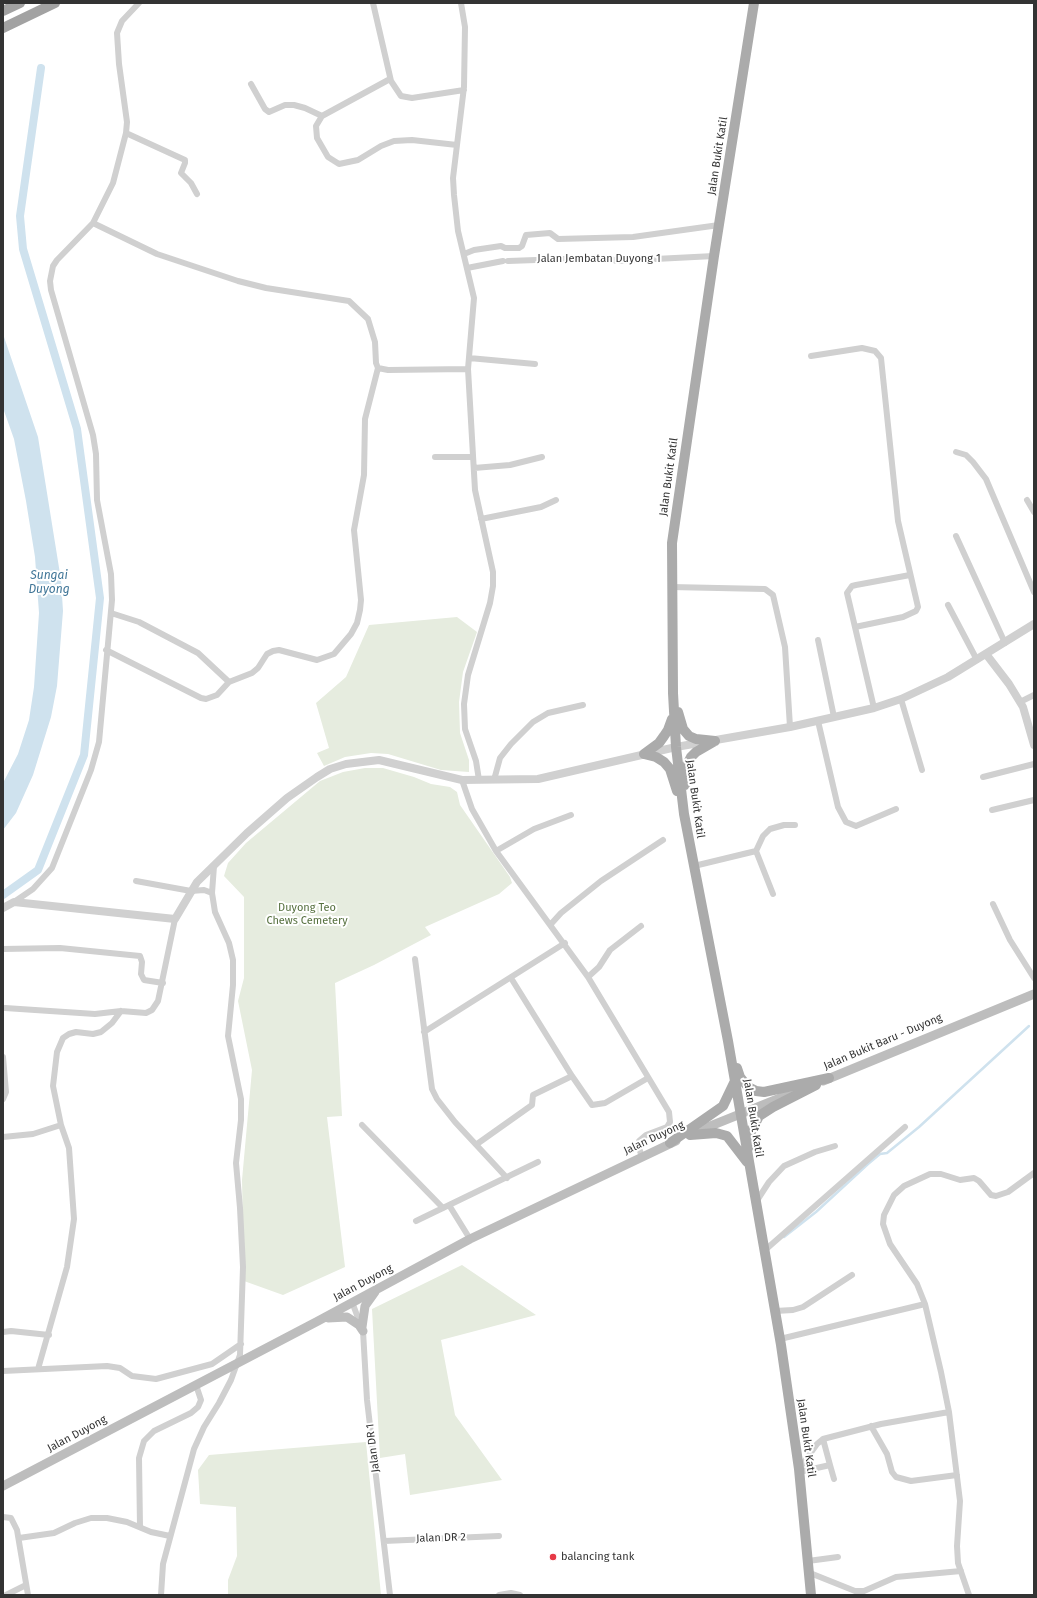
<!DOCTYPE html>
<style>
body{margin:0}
#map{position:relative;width:1037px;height:1598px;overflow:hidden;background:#fff;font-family:"Fira Sans",sans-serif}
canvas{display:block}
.frame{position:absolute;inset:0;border:4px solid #333;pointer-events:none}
</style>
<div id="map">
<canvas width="1037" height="1598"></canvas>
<div class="frame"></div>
</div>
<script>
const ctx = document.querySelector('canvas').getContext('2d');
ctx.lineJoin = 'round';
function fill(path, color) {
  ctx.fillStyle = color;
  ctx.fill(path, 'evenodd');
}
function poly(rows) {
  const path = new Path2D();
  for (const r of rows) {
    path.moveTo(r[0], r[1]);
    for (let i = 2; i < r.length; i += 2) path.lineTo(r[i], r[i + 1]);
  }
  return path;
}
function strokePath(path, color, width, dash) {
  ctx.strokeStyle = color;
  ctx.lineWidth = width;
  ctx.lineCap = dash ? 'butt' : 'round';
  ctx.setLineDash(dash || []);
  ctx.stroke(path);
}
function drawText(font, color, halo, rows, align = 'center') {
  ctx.font = font + ' "Fira Sans",sans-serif';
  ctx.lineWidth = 4;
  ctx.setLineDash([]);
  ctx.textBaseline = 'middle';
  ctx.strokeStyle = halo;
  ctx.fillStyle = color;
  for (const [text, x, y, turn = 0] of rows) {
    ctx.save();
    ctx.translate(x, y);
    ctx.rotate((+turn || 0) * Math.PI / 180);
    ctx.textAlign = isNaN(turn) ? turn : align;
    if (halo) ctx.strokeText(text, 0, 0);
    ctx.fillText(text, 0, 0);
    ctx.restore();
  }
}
fill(poly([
 [457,617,477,632,463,672,459,702,460,733,469,760,469,772,441,770,388,754,371,753,345,757,324,766,317,753,329,748,316,703,346,677,369,625],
 [365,768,383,768,414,777,431,784,450,787,457,792,460,805,510,877,512,883,499,894,425,927,431,935,374,965,335,983,342,1116,327,1117,345,1267,283,1295,244,1281,242,1180,252,1070,238,1001,244,978,244,897,224,876,228,863,246,843,320,781,343,772],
 [462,1265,536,1315,441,1340,455,1415,502,1480,410,1495,405,1454,380,1458,372,1309],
 [366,1442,381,1595,228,1595,228,1580,237,1556,236,1507,200,1504,198,1470,209,1455]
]), '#e6ecdf');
fill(poly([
 [3,334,38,437,61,580,63,611,57,686,51,717,33,775,16,813,3,830,3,783,18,754,29,720,34,687,39,613,35,557,26,501,14,439,3,408]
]), '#cfe2ee');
strokePath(poly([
 [784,1237,816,1212,868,1164,880,1154,887,1153,919,1127,1029,1026]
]), '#cfe2ee', 2.5);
strokePath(poly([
 [3,895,38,870,84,755,100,598,77,429,23,249,20,216,41,68]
]), '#cfe2ee', 8);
strokePath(poly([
 [373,3,391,81,401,96,412,98,464,90],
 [461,3,465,27,464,87,453,178,454,195,458,231,474,298,468,369,475,490,493,572,493,586,490,603,468,675,464,704,465,729,476,761,479,780],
 [251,84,265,109,269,112,285,105,294,105,305,108,322,116,390,79],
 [322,116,316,126,317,138,328,157,339,164,358,160,381,146,394,141,412,140,457,145],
 [126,133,185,160,185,163,181,173,191,183,197,194],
 [93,223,157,254,238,281,266,288,349,301,368,319,375,342,376,363,378,368],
 [464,254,474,250,501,246,505,248,519,248,522,246,526,235,550,233,558,239,633,237,719,225],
 [508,261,592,258,609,258,616,261,714,256],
 [467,268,503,261],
 [811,356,862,348,875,351,881,358,898,521,918,607,916,611,903,617,855,627],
 [469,358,535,364],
 [956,452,966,455,973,462,986,479,1034,592],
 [435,457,473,457],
 [474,468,510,465,542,457],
 [1027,500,1034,512],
 [481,519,541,507,556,500],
 [956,536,1005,643],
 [671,587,765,589,773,595,785,647,790,727],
 [948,605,977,660],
 [111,613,139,622,198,653,229,682],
 [818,640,834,717],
 [106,650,201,698,206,699,217,695,229,682,252,673,258,668,267,654,273,651,279,650,317,660,334,654,351,634,357,623,360,610,361,600,354,530,364,475,365,419,378,368,388,370,468,369],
 [901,699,922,770],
 [1020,702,1034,695],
 [874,708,847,593,852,586,856,585,910,575],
 [818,721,838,807,846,822,856,826,896,809],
 [983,777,1034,764],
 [462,780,472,809,496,851,588,977,669,1112,670,1122,667,1127,646,1135,639,1141,638,1145,642,1157],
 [494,780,500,758,511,744,533,722,548,713,583,705],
 [992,810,1034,800],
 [496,851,534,829,571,815],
 [756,851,763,836,770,829,784,825,795,825],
 [694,866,756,851,773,894],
 [136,881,191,891,204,890,212,893],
 [14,902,33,889,52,868,91,770,99,742,112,600,111,574,97,500,96,454,93,435,51,290,50,281,53,266,57,260,93,223,113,183,126,133,127,122,119,64,117,33,122,21,139,3],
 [993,904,1010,940,1034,978],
 [551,924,561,913,601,881,663,840],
 [3,949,60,948,140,956,142,962,141,974,144,980,163,983],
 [415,959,432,1089,437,1099,455,1122,507,1178],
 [588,977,599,967,610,950,641,926],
 [511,978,572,1076,592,1105,605,1103,648,1078],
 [5,1008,95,1014,121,1011,146,1013,152,1010,158,1001,175,919],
 [424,1032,565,943],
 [3,1057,6,1092,3,1099],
 [362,1125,443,1208],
 [3,1137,33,1134,61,1125],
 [477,1144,532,1105,533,1095,572,1076],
 [756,1202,769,1182,784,1166,815,1152,835,1146],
 [449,1205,470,1239],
 [416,1221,538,1162],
 [764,1251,905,1127],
 [352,1302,363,1331,367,1400,390,1595],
 [775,1311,793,1310,803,1307,852,1275],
 [3,1332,11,1331,49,1335],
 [780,1339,925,1304],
 [38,1369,67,1267,74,1219,69,1148,61,1125,53,1086,57,1052,63,1038,69,1034,76,1032,93,1034,101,1032,112,1023,121,1011],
 [3,1371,107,1366,120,1368,132,1376,156,1379,212,1364,241,1344],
 [871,1426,887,1454,892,1472,896,1477,911,1481,957,1475],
 [830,1465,834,1479],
 [799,1469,817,1444,823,1439,881,1424,949,1412],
 [799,1472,830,1465,823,1439],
 [3,1517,11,1518,17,1530,28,1595],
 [140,1527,139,1458,144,1441,154,1431,191,1413,198,1407,201,1400,196,1385],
 [19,1538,54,1533,75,1523,91,1518,107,1518,127,1522,151,1532,170,1536],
 [384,1541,499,1536],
 [808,1561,838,1557],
 [810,1573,855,1591,864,1591,896,1577,961,1571],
 [6,1595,26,1585],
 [161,1595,163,1564,194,1449,204,1427,219,1403,231,1380,240,1355,243,1267,240,1208,236,1163,241,1120,241,1099,228,1036,233,985,233,960,229,943,215,912,212,893,214,866],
 [499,1595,511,1593,520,1595],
 [969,1595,958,1563,957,1546,960,1501,949,1412,941,1372,925,1304,917,1284,890,1244,883,1224,884,1215,894,1195,904,1186,930,1174,941,1174,960,1180,974,1178,979,1181,991,1195,996,1196,1008,1192,1034,1173]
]), '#d0d0d0', 6);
strokePath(poly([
 [986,654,1009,684,1023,707,1034,745],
 [3,908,14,902,175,919,197,882,247,833,287,798,317,777,330,769,346,764,379,760,462,780,538,779,676,747,790,727,874,708,901,699,948,677,1034,624]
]), '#d0d0d0', 8);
strokePath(poly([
 [823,1081,1034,994],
 [693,1133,790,1094],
 [328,1318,347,1317,359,1325,363,1331],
 [362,1327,365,1306,375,1292],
 [3,1486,318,1321,470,1239,676,1141]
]), '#bdbdbd', 9);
strokePath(poly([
 [754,3,714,256,672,543,673,693,676,747,684,814,728,1041,781,1345,799,1469,811,1595],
 [678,712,683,729,689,736,696,739,715,741],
 [644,754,656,757,664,762,670,769,677,791],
 [644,754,659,743,664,736,668,730,672,719],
 [685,785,686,767,691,757,696,752,715,741],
 [737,1068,740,1077,748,1087,756,1091,764,1092,829,1078],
 [690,1135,716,1133,727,1136,747,1162],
 [670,1143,723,1106,735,1081],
 [749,1147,750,1134,759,1116,773,1107,816,1085]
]), '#ababab', 10);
strokePath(poly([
 [3,11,20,3],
 [3,28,55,3]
]), '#a2a2a2', 10);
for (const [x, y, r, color] of [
 [553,1557,4,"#e63946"]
]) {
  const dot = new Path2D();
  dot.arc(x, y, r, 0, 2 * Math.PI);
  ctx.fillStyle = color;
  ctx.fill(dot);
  strokePath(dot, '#fff', 1.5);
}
drawText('11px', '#333', '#fff', [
 ["Jalan Bukit Katil",718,156,-81],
 ["Jalan Jembatan Duyong 1",599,259],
 ["Jalan Bukit Katil",669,477,-82],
 ["Jalan Bukit Katil",695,799,82],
 ["Jalan Bukit Baru - Duyong",883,1042,-23],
 ["Jalan Bukit Katil",753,1118,81],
 ["Jalan Duyong",654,1138,-25],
 ["Jalan Duyong",363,1283,-28],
 ["Jalan Duyong",77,1434,-28],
 ["Jalan Bukit Katil",806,1438,82],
 ["Jalan DR 1",373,1448,-97],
 ["Jalan DR 2",441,1538,-2]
]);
drawText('11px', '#56703f', '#fff', [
 ["Duyong Teo",307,908],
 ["Chews Cemetery",307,921]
]);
drawText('11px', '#333', '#fff', [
 ["balancing tank",561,1557]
], 'left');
drawText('italic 12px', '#3f7597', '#fff', [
 ["Sungai",49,576],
 ["Duyong",49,590]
]);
</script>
